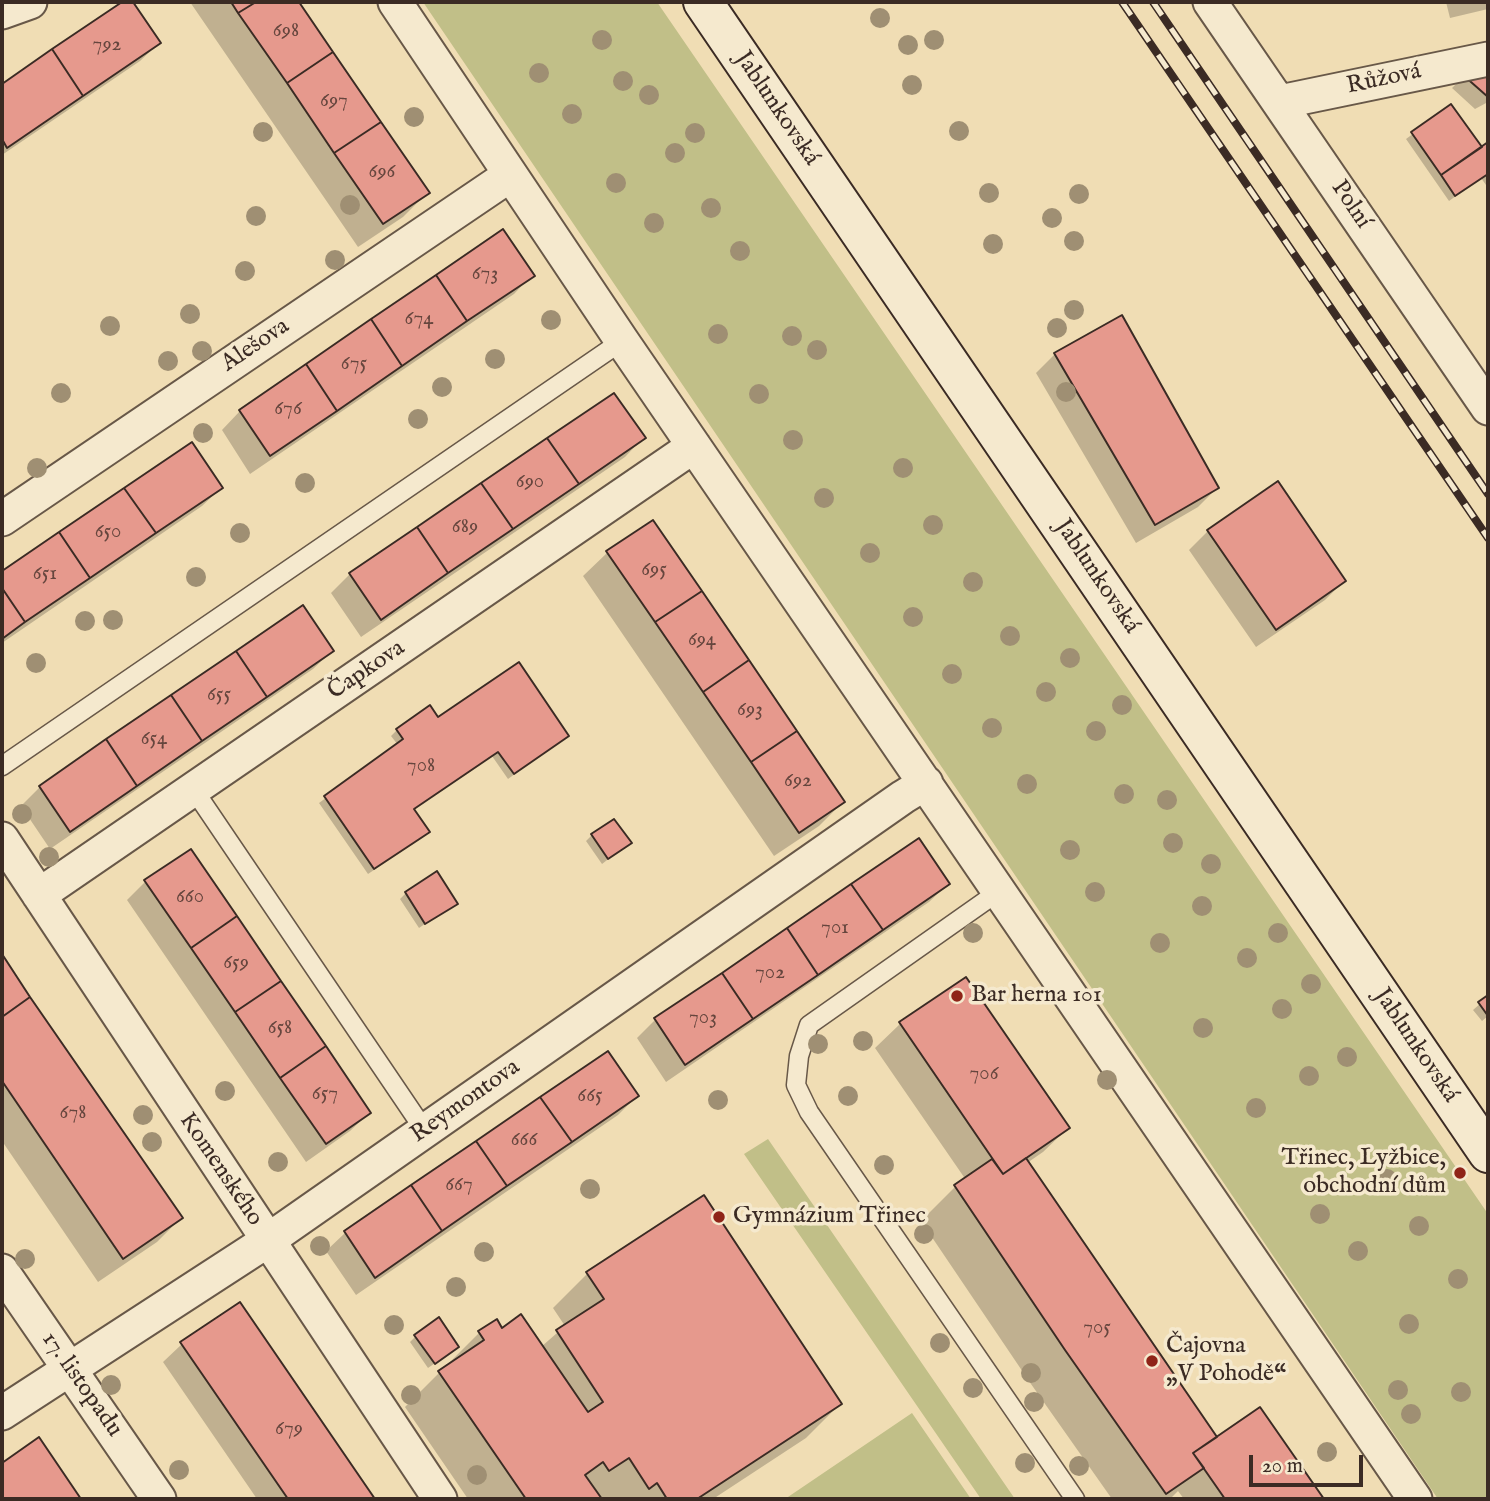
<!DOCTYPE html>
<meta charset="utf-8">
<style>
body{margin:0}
#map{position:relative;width:1490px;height:1501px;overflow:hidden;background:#f0ddb4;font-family:"IM FELL English",serif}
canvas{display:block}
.frame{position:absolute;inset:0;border:4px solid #3b2b24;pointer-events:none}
.scale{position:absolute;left:1249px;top:1455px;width:114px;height:32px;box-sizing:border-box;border:4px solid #3b2b24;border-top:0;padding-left:9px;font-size:21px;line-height:24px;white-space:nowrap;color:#3b2b24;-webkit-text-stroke:5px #f5e9ce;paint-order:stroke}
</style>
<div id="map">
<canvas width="1490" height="1501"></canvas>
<div class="frame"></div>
<div class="scale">20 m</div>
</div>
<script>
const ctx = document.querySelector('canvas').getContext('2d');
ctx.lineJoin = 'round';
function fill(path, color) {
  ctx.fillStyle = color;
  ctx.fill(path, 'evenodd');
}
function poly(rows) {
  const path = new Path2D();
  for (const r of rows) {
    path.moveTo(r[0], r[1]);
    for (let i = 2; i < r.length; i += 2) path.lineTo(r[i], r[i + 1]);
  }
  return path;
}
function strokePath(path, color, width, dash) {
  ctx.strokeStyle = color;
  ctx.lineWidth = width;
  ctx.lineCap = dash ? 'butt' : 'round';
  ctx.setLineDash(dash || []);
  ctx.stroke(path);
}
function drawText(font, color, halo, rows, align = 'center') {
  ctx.font = font + ' "IM FELL English",serif';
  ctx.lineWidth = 7;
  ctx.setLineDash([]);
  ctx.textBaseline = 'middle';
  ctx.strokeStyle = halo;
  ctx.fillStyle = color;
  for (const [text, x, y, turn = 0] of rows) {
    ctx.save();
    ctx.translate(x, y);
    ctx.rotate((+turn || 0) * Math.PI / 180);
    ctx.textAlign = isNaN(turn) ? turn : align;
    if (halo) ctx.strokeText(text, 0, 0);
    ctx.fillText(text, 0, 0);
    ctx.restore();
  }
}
fill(poly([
 [423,2,657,2,1488,1214,1488,1499,1438,1499],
 [768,1139,1015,1499,981,1499,744,1154],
 [912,1413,971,1499,785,1499]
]), '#c1bf88');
fill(poly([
 [125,2,131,2,159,43,140,61,2,155,2,86],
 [190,2,297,2,427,193,403,217,358,247],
 [1446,2,1488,2,1488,9,1450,18],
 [1488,70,1488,102,1475,109,1452,88,1464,76],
 [1451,106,1481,149,1488,144,1488,184,1486,185,1481,178,1449,201,1406,139],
 [532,275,514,294,250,474,222,430,240,411],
 [1055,354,1217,488,1198,507,1136,543,1036,373],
 [643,438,625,457,361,637,331,593,350,574],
 [191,445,221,488,202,506,2,643,2,574],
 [1277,483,1344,581,1325,600,1256,647,1189,550,1208,531],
 [608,552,843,802,819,826,774,856,583,576],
 [303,608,332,651,313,669,50,849,21,806,40,787],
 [437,719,567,736,508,779,492,756,413,810,422,838,368,874,319,803,398,745,391,736,397,730],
 [592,835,629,843,602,864,586,841],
 [145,882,369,1113,350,1131,306,1162,127,900],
 [948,884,929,902,666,1082,637,1038,655,1020],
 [406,893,455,903,419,928,400,899],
 [2,958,181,1218,157,1242,98,1282,2,1141],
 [966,979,1068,1128,1043,1152,1027,1163,1217,1439,1260,1409,1322,1499,1184,1499,1178,1491,1170,1499,1112,1499,1031,1384,921,1221,956,1186,966,1180,875,1048,900,1024],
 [1488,997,1488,1016,1482,1021,1473,1010],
 [608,1053,637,1096,618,1115,356,1295,326,1251,345,1233],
 [587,1274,840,1404,806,1438,713,1499,468,1499,405,1407,479,1333,502,1330,541,1347,565,1326,553,1308],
 [239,1304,373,1499,257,1499,163,1362,182,1344],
 [416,1336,451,1352,428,1368,410,1342],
 [39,1440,79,1499,2,1499,2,1466]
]), '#0003');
const building = poly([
 [122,2,133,2,161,43,83,96,52,49,122,2],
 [231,2,256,2,238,13,231,2],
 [256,2,299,2,333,52,287,83,238,13,256,2],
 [52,49,83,96,7,148,2,139,2,84,52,49],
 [333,52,381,122,334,153,287,83,333,52],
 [1488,69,1488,97,1463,75,1488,69],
 [1451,104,1482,147,1441,175,1411,132,1451,104],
 [381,122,430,193,383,224,334,153,381,122],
 [1488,142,1488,174,1455,196,1441,175,1488,142],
 [503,229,535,276,467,321,436,275,503,229],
 [436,275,467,321,402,366,371,319,436,275],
 [1122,315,1219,488,1155,525,1054,353,1122,315],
 [371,319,402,366,337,411,306,364,371,319],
 [306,364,337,411,270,456,239,410,306,364],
 [614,393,646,438,579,484,547,438,614,393],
 [547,438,579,484,513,529,481,483,547,438],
 [192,442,223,488,156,533,124,488,192,442],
 [1278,481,1346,581,1276,630,1207,530,1278,481],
 [481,483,513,529,448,573,417,527,481,483],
 [124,488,156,533,90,578,59,532,124,488],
 [653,520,702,591,655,622,606,551,653,520],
 [417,527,448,573,381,620,349,573,417,527],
 [59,532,90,578,25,622,2,588,2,571,59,532],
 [2,588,25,622,2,639,2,588],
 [702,591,749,660,703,692,655,622,702,591],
 [303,605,334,651,267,697,236,651,303,605],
 [236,651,267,697,202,741,171,695,236,651],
 [749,660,797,731,751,762,703,692,749,660],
 [519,662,569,736,514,774,498,752,414,809,430,832,374,869,324,796,403,739,396,729,430,705,438,717,519,662],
 [171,695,202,741,137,786,106,739,171,695],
 [797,731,845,802,799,833,751,762,797,731],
 [106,739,137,786,70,832,39,786,106,739],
 [614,819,632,843,608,859,591,834,614,819],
 [919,838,950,884,883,930,851,884,919,838],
 [191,849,237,916,191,948,144,880,191,849],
 [437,871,458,904,425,924,405,892,437,871],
 [851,884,883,930,818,975,787,928,851,884],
 [237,916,281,981,235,1012,191,948,237,916],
 [787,928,818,975,753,1019,722,973,787,928],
 [2,954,30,997,2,1017,2,954],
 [722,973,753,1019,685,1065,654,1018,722,973],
 [966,977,1070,1128,1003,1174,899,1022,966,977],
 [281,981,326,1046,280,1078,235,1012,281,981],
 [1488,995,1488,1016,1478,1002,1488,995],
 [30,997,183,1218,123,1259,2,1081,2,1017,30,997],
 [326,1046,371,1113,326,1144,280,1078,326,1046],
 [608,1051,639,1096,572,1142,540,1097,608,1051],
 [540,1097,572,1142,507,1186,476,1141,540,1097],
 [476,1141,507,1186,442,1231,411,1185,476,1141],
 [1026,1158,1217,1437,1193,1453,1204,1468,1166,1494,1065,1350,954,1185,992,1159,1003,1174,1026,1158],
 [411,1185,442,1231,375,1278,344,1231,411,1185],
 [704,1195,842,1404,697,1499,667,1499,657,1483,649,1489,629,1458,609,1471,603,1462,585,1475,602,1499,526,1499,438,1371,484,1340,478,1331,497,1319,502,1328,521,1314,588,1412,603,1402,556,1330,604,1299,586,1272,704,1195],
 [240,1302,375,1499,288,1499,180,1342,240,1302],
 [439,1317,459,1347,435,1364,414,1335,439,1317],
 [1260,1407,1324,1499,1225,1499,1193,1453,1260,1407],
 [39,1437,81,1499,2,1499,2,1463,39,1437]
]);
fill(building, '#e6998d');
strokePath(building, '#3b2b24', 2);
const service = poly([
 [2,766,622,341],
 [194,790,425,1131],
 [998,892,809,1025,799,1056,796,1085,809,1112,1075,1499]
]);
const minor = poly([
 [395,2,622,341,1415,1499],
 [1210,2,1488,408],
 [2,12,30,2],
 [1280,102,1488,59],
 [2,519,510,175],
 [2,839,440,1499],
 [39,895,694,446],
 [2,1271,159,1499],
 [2,1413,267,1241,903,797,926,783]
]);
const secondary = poly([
 [703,2,1488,1153]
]);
strokePath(service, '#685848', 21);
strokePath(minor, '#685848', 37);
strokePath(secondary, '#3b2b24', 42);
strokePath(service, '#f5e9ce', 18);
strokePath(minor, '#f5e9ce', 33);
strokePath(secondary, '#f5e9ce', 38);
const rail = poly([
 [1122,2,1488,538],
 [1153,2,1488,494]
]);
strokePath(rail, '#3b2b24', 8);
strokePath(rail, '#f5e9ce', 5, [16]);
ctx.fillStyle = '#9f8f73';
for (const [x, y] of [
 [880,18],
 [602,40],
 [934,40],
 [908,45],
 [539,73],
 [623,81],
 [912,85],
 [649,95],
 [572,114],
 [414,117],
 [959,131],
 [263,132],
 [695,133],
 [675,153],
 [616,183],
 [989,193],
 [1079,194],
 [350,205],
 [711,208],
 [256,216],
 [1052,218],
 [654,223],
 [1074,241],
 [993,244],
 [740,251],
 [335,260],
 [245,271],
 [1074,310],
 [190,314],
 [551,320],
 [110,326],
 [1057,328],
 [718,334],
 [792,336],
 [817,350],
 [202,351],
 [495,359],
 [168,361],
 [442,387],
 [1066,392],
 [61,393],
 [759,394],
 [418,419],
 [203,433],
 [793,440],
 [37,468],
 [903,468],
 [305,483],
 [824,498],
 [933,525],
 [240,533],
 [870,553],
 [196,577],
 [973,582],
 [913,617],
 [113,620],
 [85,621],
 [1010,636],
 [1070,658],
 [36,663],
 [952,674],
 [1046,692],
 [1122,705],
 [992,728],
 [1096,731],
 [1027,784],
 [1124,794],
 [1167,800],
 [22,814],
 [1173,843],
 [1070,850],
 [49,857],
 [1211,864],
 [1095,892],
 [1202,906],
 [973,933],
 [1278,933],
 [1160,943],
 [1247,958],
 [1311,984],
 [1282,1009],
 [1203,1028],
 [863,1041],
 [818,1044],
 [1347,1057],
 [1309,1076],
 [1107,1080],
 [225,1091],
 [848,1096],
 [718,1100],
 [1256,1108],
 [143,1115],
 [152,1142],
 [278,1162],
 [884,1165],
 [1387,1179],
 [590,1189],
 [1320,1214],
 [1419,1226],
 [924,1234],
 [320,1246],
 [1358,1251],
 [484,1252],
 [25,1259],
 [1458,1279],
 [456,1287],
 [1409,1324],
 [394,1325],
 [940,1343],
 [1031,1373],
 [111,1385],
 [973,1388],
 [1398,1390],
 [1461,1392],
 [411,1395],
 [1034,1402],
 [1411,1414],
 [1327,1452],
 [1025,1463],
 [1079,1466],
 [179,1470],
 [477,1475]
]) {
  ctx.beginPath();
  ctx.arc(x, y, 10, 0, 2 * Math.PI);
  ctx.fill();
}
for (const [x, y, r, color] of [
 [957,996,7,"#8f2418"],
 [1460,1173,7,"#8f2418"],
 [719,1217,7,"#8f2418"],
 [1152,1361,7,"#8f2418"]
]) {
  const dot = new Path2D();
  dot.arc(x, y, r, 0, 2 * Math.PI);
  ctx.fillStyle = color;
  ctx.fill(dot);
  strokePath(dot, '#f5e9ce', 2.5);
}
drawText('21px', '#66463e', null, [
 ["698",286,32],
 ["792",107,46],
 ["697",334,102],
 ["696",382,173],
 ["673",485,275],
 ["674",419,320],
 ["675",354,365],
 ["676",288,410],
 ["690",530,483],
 ["689",465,528],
 ["650",108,533],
 ["695",654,571],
 ["651",45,575],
 ["694",702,641],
 ["655",219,696],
 ["693",750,711],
 ["654",154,740],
 ["708",421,767],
 ["692",798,782],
 ["660",190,898],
 ["701",835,929],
 ["659",236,964],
 ["702",770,974],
 ["703",703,1019],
 ["658",280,1029],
 ["706",984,1075],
 ["657",325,1095],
 ["665",590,1097],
 ["678",73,1114],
 ["666",524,1141],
 ["667",459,1186],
 ["705",1097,1329],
 ["679",289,1430]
]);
drawText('24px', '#3b2b24', '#f5e9ce', [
 ["Růžová",1384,80,-12],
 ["Jablunkovská",776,109,56],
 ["Polní",1350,205,56],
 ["Alešova",256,346,-34],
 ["Jablunkovská",1096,577,56],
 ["Čapkova",367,671,-34],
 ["Jablunkovská",1415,1046,56],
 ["Reymontova",466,1102,-35],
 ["Komenského",220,1170,56],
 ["17. listopadu",81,1385,55]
]);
drawText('24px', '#3b2b24', '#f5e9ce', [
 ["Bar herna 101",971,996],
 ["Třinec, Lyžbice,",1446,1159,"right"],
 ["obchodní dům",1446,1187,"right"],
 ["Gymnázium Třinec",733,1217],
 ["Čajovna",1166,1347],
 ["„V Pohodě“",1166,1375]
], 'left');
</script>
